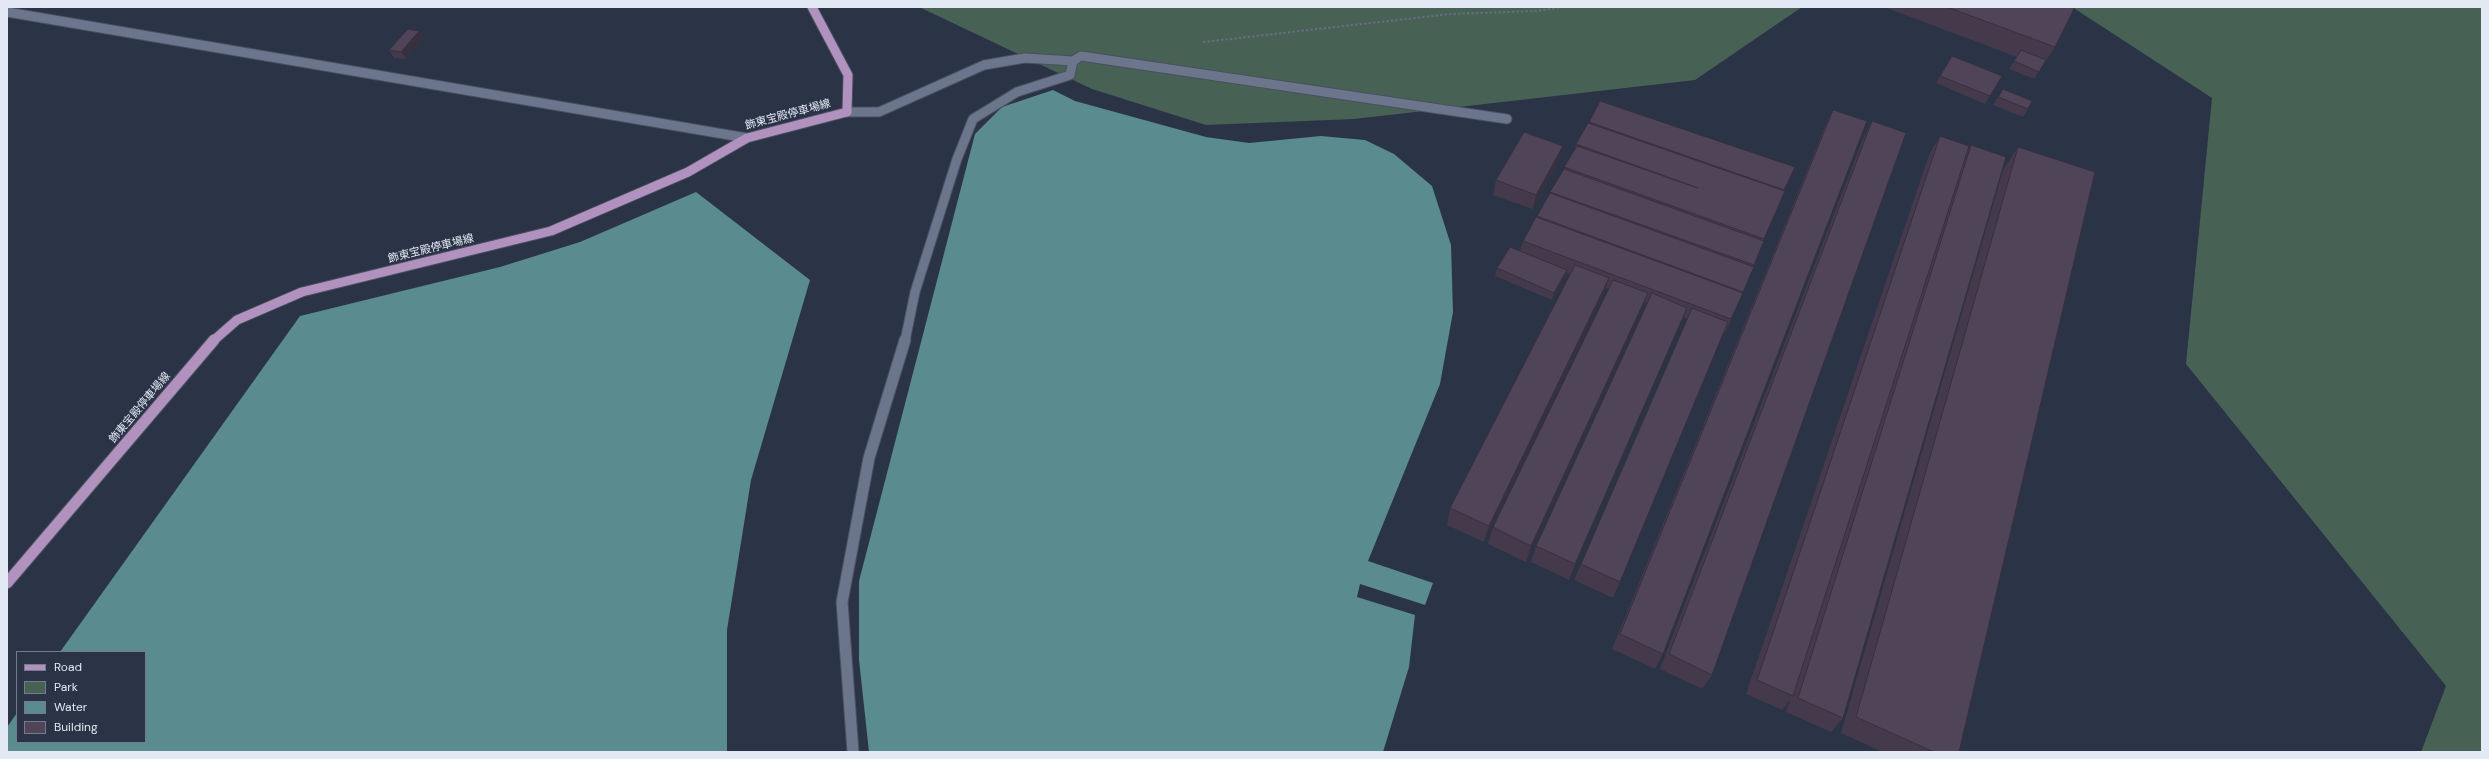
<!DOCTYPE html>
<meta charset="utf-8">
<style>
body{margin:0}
#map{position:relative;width:2489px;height:759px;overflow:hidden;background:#2b3346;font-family:"DM Sans",sans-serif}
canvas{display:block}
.frame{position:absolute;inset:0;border:8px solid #e3e8f5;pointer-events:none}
.legend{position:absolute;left:16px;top:651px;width:130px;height:92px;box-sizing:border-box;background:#2b3346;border:1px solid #757b8c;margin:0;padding:5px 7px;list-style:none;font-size:12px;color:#e3e8f5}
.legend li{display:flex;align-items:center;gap:8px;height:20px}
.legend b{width:20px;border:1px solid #757b8c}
</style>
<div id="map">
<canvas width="2489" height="759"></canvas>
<div class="frame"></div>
<ul class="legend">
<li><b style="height:5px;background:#b191be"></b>Road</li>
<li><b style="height:11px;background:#486155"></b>Park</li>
<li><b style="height:11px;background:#5a8b8e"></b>Water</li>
<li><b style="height:11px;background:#4f4458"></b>Building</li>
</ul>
</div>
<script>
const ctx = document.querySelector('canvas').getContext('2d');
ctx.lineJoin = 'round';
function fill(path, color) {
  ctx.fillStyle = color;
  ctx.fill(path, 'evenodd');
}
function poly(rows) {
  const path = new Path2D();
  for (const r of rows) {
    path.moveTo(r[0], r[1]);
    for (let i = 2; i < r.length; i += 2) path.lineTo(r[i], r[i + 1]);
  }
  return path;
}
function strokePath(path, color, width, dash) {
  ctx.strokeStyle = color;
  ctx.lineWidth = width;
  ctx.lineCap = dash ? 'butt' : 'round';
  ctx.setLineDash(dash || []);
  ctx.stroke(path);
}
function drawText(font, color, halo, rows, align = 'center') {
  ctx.font = font + ' "DM Sans","Noto Sans JP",sans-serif';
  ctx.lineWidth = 4;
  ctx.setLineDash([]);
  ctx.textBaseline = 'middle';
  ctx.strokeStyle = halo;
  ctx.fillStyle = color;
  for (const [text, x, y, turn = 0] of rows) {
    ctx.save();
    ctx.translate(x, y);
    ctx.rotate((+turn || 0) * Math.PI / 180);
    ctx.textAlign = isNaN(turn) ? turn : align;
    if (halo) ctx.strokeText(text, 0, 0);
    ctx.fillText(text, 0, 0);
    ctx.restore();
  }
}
fill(poly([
 [919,7,1802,7,1695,80,1354,119,1206,125,1092,89],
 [2072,7,2482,7,2482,752,2421,752,2446,686,2186,364,2212,98]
]), '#486155');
fill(poly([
 [1053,90,1075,101,1206,137,1249,143,1321,136,1365,140,1394,154,1432,186,1451,245,1453,312,1440,384,1368,561,1433,583,1425,605,1360,584,1357,597,1415,615,1409,667,1383,752,869,752,859,660,859,581,975,134,1002,107],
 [696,192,810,280,751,480,727,630,727,752,7,752,7,727,17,713,17,742,145,742,145,652,60,652,300,316,500,267,580,242]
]), '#5a8b8e');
const minorFar1 = poly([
 [7,12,747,138],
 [847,112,879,112,984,65,1025,58,1073,61,1081,56,1507,119],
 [905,341,915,292,957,159,973,119,1017,92,1070,75,1073,61]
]);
const minor = poly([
 [853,752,842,602,869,458,905,340]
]);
const majorFar1 = poly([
 [213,341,237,320,302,292,551,231,688,172,747,138,847,112,848,75,812,7]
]);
const major = poly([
 [7,583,214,340]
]);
strokePath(minorFar1, '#4a5060', 11);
strokePath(minor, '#4a5060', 13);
strokePath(majorFar1, '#4a5060', 11);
strokePath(major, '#4a5060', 13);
strokePath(poly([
 [1203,42,1450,14,1536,11,1564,7]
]), '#666d7e', 2, [2.5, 2]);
strokePath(minorFar1, '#6b758b', 9);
strokePath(minor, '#6b758b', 11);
strokePath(majorFar1, '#b191be', 9);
strokePath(major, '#b191be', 11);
fill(poly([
 [1884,7,2075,7,2055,47,2034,79,2009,69,2017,57],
 [419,31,424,38,406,59,394,58,389,50],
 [1940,76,2002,76,1985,104,1936,83],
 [1998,97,2028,109,2023,117,1993,105],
 [1833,110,1663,654,1655,669,1612,649,1824,129],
 [1872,121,1712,675,1702,689,1660,669,1862,141],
 [1589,122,1795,167,1784,191,1785,191,1763,241,1764,241,1753,266,1754,267,1725,333,1724,332,1620,582,1613,598,1574,580,1688,319,1683,317,1569,580,1531,562,1536,546,1647,303,1645,302,1641,312,1526,562,1488,544,1493,527,1609,289,1606,288,1603,297,1484,542,1447,525,1450,508,1570,274,1567,273,1565,278,1552,300,1495,276,1497,268,1520,251,1523,241,1564,169,1575,148,1576,144],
 [1940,136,1966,153,1971,145,1843,718,1831,732,1786,712,1790,700,1782,710,1746,694,1929,155],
 [2018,147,1959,752,1883,752,1841,733,2003,170],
 [1559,161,1533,209,1493,195,1496,180]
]), '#443a4c');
fill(poly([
 [419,31,424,38,406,59,401,52],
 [1563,146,1559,161,1533,209,1536,195],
 [1567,270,1565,278,1552,300,1554,293],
 [1609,278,1603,297,1484,542,1489,526],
 [1648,293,1641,312,1526,562,1531,546],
 [1687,308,1679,326,1569,580,1575,564]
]), '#37303e');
const building = poly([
 [1947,7,2075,7,2055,47,1947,7],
 [408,29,419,31,401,52,389,50,408,29],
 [2021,50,2046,60,2039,72,2014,61,2021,50],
 [1952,56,2002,76,1990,96,1940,76,1952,56],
 [2003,89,2032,101,2028,109,1998,97,2003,89],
 [1600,101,1795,167,1784,190,1589,122,1600,101],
 [1833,110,1867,121,1663,654,1620,634,1833,110],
 [1872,121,1906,133,1712,675,1669,654,1872,121],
 [1588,123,1785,191,1764,239,1564,167,1577,146,1698,188,1576,144,1588,123],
 [1524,132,1563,146,1536,195,1496,180,1524,132],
 [1940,136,1969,146,1793,696,1757,680,1940,136],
 [1971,145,2006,157,1843,718,1798,698,1971,145],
 [2018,147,2095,172,1959,752,1934,752,1856,717,2018,147],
 [1564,169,1764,241,1754,265,1550,192,1564,169],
 [1550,193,1754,267,1743,292,1537,216,1550,193],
 [1536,217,1743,293,1731,319,1523,241,1536,217],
 [1510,247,1567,270,1554,293,1497,268,1510,247],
 [1575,265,1609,278,1489,526,1450,508,1575,265],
 [1613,280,1648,293,1531,546,1493,527,1613,280],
 [1652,293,1687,308,1575,564,1536,546,1652,293],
 [1692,308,1728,322,1620,582,1581,564,1692,308]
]);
fill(building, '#4f4458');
strokePath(building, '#37303e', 1);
drawText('11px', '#e3e8f5', '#2b3346', [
 ["飾東宝殿停車場線",788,115,-15],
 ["飾東宝殿停車場線",431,249,-14],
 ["飾東宝殿停車場線",140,408,-50]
]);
</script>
